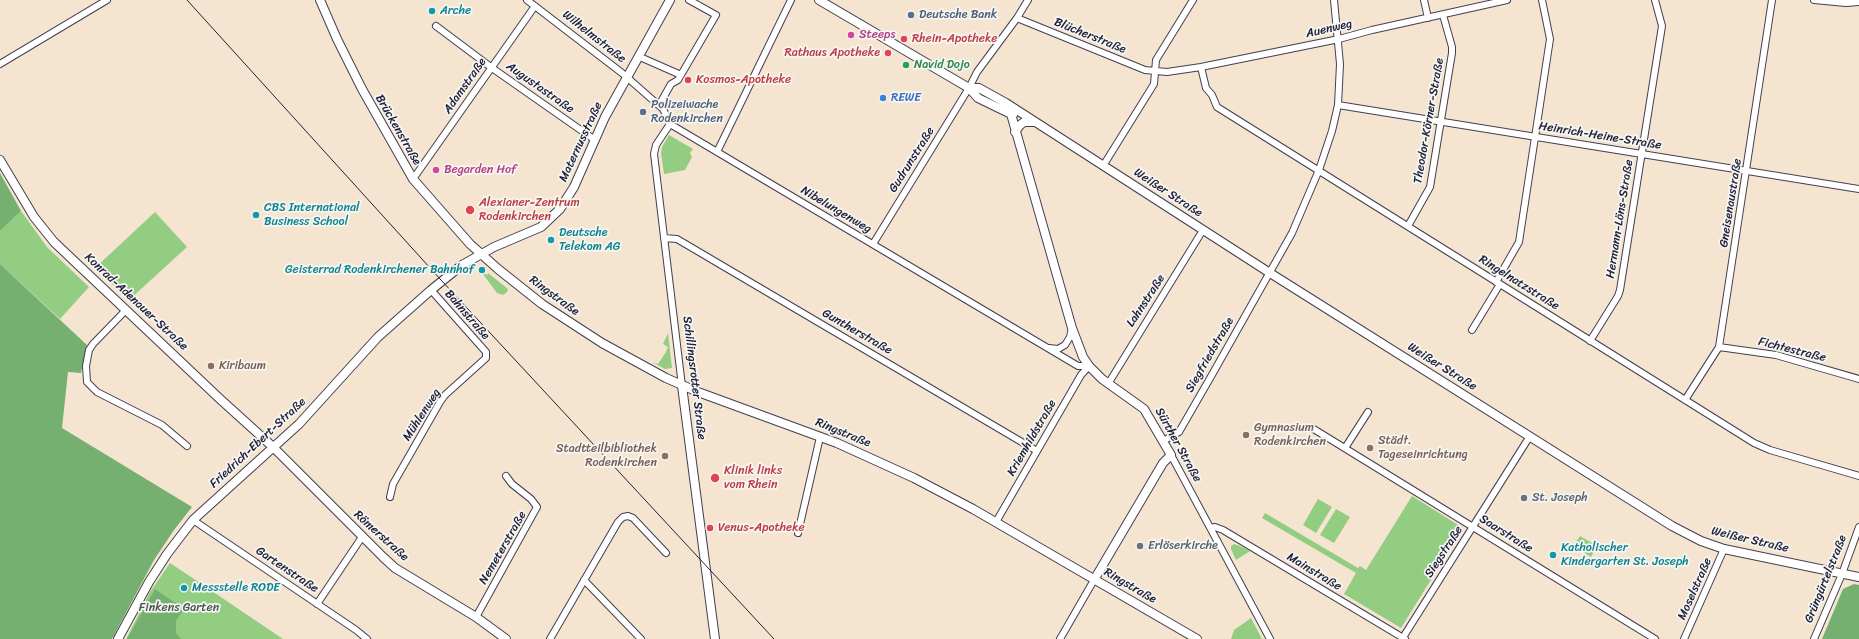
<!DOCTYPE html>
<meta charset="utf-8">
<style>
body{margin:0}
canvas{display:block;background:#f5e4d0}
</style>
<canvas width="1859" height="639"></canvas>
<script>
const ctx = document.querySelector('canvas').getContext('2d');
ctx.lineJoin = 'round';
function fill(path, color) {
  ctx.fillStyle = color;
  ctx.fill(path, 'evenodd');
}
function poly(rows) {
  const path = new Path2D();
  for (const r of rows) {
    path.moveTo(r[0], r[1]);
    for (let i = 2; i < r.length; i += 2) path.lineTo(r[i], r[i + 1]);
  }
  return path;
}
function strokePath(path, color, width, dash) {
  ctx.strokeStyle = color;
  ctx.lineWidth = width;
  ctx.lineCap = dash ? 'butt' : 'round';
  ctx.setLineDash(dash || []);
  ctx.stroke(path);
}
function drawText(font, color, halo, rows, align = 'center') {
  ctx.font = font + ' Sriracha,sans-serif';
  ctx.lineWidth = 3.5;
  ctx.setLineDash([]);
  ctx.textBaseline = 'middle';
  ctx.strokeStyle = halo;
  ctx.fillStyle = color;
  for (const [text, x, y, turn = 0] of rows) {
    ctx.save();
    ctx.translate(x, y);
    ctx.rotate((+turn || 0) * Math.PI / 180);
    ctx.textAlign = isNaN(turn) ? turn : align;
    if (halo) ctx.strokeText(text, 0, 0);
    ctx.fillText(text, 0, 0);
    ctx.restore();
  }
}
fill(poly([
 [669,135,693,149,690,153,692,157,685,170,664,174,661,153,662,147],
 [21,211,47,247,89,287,60,319,0,264,0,231],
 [155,212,187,247,129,300,95,268],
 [484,273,487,275,488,273,508,289,507,292,503,295,497,293,483,274],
 [668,333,672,368,665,369,652,362,658,364,666,352,668,347,663,344],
 [1412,496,1463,528,1401,628,1344,594,1356,573,1262,518,1265,513,1358,568,1360,566,1366,570],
 [1318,499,1332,507,1316,533,1303,525],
 [1336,509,1350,517,1334,543,1320,535],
 [1580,536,1597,546,1591,557,1573,546],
 [1234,544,1240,546,1250,551,1236,560,1231,549,1231,546],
 [170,563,203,585,283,639,126,639,150,592],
 [1251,618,1262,639,1231,639,1234,630]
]), '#92cd82');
fill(poly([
 [0,173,21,211,0,231],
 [0,264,87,345,81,373,68,372,62,428,192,507,174,530,154,560,112,639,0,639],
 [1854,584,1859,585,1859,639,1822,639,1843,589],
 [155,589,184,609,176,621,176,633,181,639,127,639]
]), '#75b070');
const street = poly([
 [527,0,622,73,663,109,670,124,1078,366,1089,366],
 [1424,0,1428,18],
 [1814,0,1846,3,1859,2],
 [1017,18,1145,70,1167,72,1201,67,1339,39,1372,30,1507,0],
 [436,26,492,68,595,140],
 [640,57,681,75],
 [0,64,107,0],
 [1201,67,1206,88,1212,95,1217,107,1754,443,1770,450,1859,476],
 [1338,105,1859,189],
 [663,109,662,100,671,84,678,80,716,15,689,0],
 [670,124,656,145,654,154,682,386],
 [717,152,791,0],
 [1103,166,1154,84,1156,60,1193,0],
 [413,179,535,6],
 [1408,226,1430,187,1452,53,1452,47,1443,15],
 [664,238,677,239,1037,451],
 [873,244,969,88,977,72,1017,18,1028,0],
 [1496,282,1519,242,1550,39,1542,0],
 [126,310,93,344,89,350,86,366,87,382,97,392,162,425,187,446],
 [1472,330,1500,284],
 [1590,341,1618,296,1620,290,1662,26,1655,0],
 [1719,347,1776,355,1859,379],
 [1049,348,1058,349,1065,345,1070,337,1072,328],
 [1108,384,1203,230],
 [1685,400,1719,347,1772,0],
 [1312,428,1655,639],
 [1163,441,1179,432,1213,373,1292,233,1319,170,1332,131,1338,105,1340,64,1334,0],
 [1345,448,1368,412],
 [1171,455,1270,639],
 [390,497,393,484,440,402,445,395,486,358,486,352,431,290],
 [193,520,356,630,367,639],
 [996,522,1081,375,1089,366],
 [1211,528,1215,527,1223,530,1405,639],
 [798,533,820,437],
 [584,580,641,639],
 [317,604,362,537],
 [476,617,537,507,531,499,512,484,506,476],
 [550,639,618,522,623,517,628,516,633,518,666,553],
 [1060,639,1094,580],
 [1402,639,1530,436],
 [1684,639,1724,549],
 [1814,639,1842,574,1859,527]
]);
const secondary = poly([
 [320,0,337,39,362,89,413,179,470,244,498,269,542,304,602,343,666,378,698,392,837,443,914,478,973,509,1197,639],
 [819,0,969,88,978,98,1013,115],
 [969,88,979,88,1006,103,1270,273,1672,526,1701,541,1724,549,1859,577],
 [1007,104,1011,114,1072,328,1083,357,1089,366,1102,379,1144,409,1171,455,1163,463,1094,580],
 [1015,132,1020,125,1024,122,1035,122],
 [0,160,34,217,54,242,220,399,273,447,383,557,395,568,476,617,506,639],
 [682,386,715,639],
 [118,639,149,582,167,554,193,520,299,424,378,337,431,290,462,265,494,247,541,227,560,209,574,187,605,117,670,0]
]);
strokePath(street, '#423f51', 8);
strokePath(secondary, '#423f51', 10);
strokePath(street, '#fff', 6);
strokePath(secondary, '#fff', 8);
strokePath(poly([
 [187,0,441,280,774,639]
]), '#22223b', 1);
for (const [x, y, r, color] of [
 [432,11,4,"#0f9aa8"],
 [911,15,4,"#5c6f8a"],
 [851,35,4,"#d1479c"],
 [904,39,4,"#e0444e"],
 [888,53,4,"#e0444e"],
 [906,65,4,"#2e9e5b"],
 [688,80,4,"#e0444e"],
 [883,98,4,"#3f7fe0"],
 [643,112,4,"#5c6f8a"],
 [436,170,4,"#d1479c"],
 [470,210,5,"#e0444e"],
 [256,215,4,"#0f9aa8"],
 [551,240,4,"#0f9aa8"],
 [482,270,4,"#0f9aa8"],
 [211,366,4,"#8d6e63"],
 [1246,435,4,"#8d6e63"],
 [1370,448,4,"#8d6e63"],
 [665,456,4,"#8d6e63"],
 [715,478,5,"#e0444e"],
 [1524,498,4,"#6b7280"],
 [710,528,4,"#e0444e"],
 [1140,546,4,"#6b7280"],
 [1553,555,4,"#0f9aa8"],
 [184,588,4,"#0f9aa8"]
]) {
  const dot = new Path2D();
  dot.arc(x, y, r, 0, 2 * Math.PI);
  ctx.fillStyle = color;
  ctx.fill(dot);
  strokePath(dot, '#f6f6f2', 1.5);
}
drawText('12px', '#0d838f', '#f6f6f2', [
 ["Arche",440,11],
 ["CBS International",264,208],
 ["Business School",264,222],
 ["Deutsche",559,233],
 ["Telekom AG",559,247],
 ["Geisterrad Rodenkirchener Bahnhof",474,270,"right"],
 ["Katholischer",1561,548],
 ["Kindergarten St. Joseph",1561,562],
 ["Messstelle RODE",192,588]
], 'left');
drawText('12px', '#4e5e75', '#f6f6f2', [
 ["Deutsche Bank",919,15],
 ["Polizeiwache",651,105],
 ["Rodenkirchen",651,119]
], 'left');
drawText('12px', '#22223b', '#f6f6f2', [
 ["Auenweg",1329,29,-13],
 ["Blücherstraße",1090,36,22],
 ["Wilhelmstraße",594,37,38],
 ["Adamstraße",465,86,-55],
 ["Augustastraße",540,88,35],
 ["Theodor-Körner-Straße",1429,121,-80],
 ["Brückenstraße",398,130,60],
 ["Heinrich-Heine-Straße",1600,136,9],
 ["Maternusstraße",581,142,-65],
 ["Gudrunstraße",912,160,-58],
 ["Weißer Straße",1168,193,33],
 ["Gneisenaustraße",1731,203,-81],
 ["Nibelungenweg",836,210,31],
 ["Hermann-Löns-Straße",1620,219,-81],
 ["Ringelnatzstraße",1519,283,32],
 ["Ringstraße",554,296,36],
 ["Lahnstraße",1146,301,-57],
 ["Konrad-Adenauer-Straße",136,302,43],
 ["Bahnstraße",467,315,49],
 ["Guntherstraße",857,332,30],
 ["Fichtestraße",1792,350,14],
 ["Siegfriedstraße",1210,355,-60],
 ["Weißer Straße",1442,367,32],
 ["Schillingsrotter Straße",694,378,83],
 ["Mühlenweg",422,415,-57],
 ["Ringstraße",843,433,22],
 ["Kriemhildstraße",1032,438,-60],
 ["Friedrich-Ebert-Straße",258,443,-43],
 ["Sürther Straße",1178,445,61],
 ["Saarstraße",1506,534,32],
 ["Römerstraße",381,536,42],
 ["Weißer Straße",1750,540,13],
 ["Nemeterstraße",503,548,-60],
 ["Siegstraße",1444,552,-57],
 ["Gartenstraße",287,570,34],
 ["Mainstraße",1314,572,31],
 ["Grüngürtelstraße",1826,579,-68],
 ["Ringstraße",1130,586,30],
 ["Moselstraße",1695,589,-66]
]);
drawText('12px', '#b23c85', '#f6f6f2', [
 ["Steeps",859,35],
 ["Begarden Hof",444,170]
], 'left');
drawText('12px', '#be3a42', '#f6f6f2', [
 ["Rhein-Apotheke",912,39],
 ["Rathaus Apotheke",880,53,"right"],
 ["Kosmos-Apotheke",696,80],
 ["Alexianer-Zentrum",479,203],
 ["Rodenkirchen",479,217],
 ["Klinik links",724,471],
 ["vom Rhein",724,485],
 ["Venus-Apotheke",718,528]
], 'left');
drawText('12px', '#27864d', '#f6f6f2', [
 ["Navid Dojo",914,65]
], 'left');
drawText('12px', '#366cbe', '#f6f6f2', [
 ["REWE",891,98]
], 'left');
drawText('12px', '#785e54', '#f6f6f2', [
 ["Kiribaum",219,366],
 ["Gymnasium",1254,428],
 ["Rodenkirchen",1254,442],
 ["Städt.",1378,441],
 ["Tageseinrichtung",1378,455],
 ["Stadtteilbibliothek",657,449,"right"],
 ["Rodenkirchen",657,463,"right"]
], 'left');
drawText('12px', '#5b616d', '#f6f6f2', [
 ["St. Joseph",1532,498],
 ["Erlöserkirche",1148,546]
], 'left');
drawText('12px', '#445550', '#f6f6f2', [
 ["Finkens Garten",179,608]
]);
</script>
